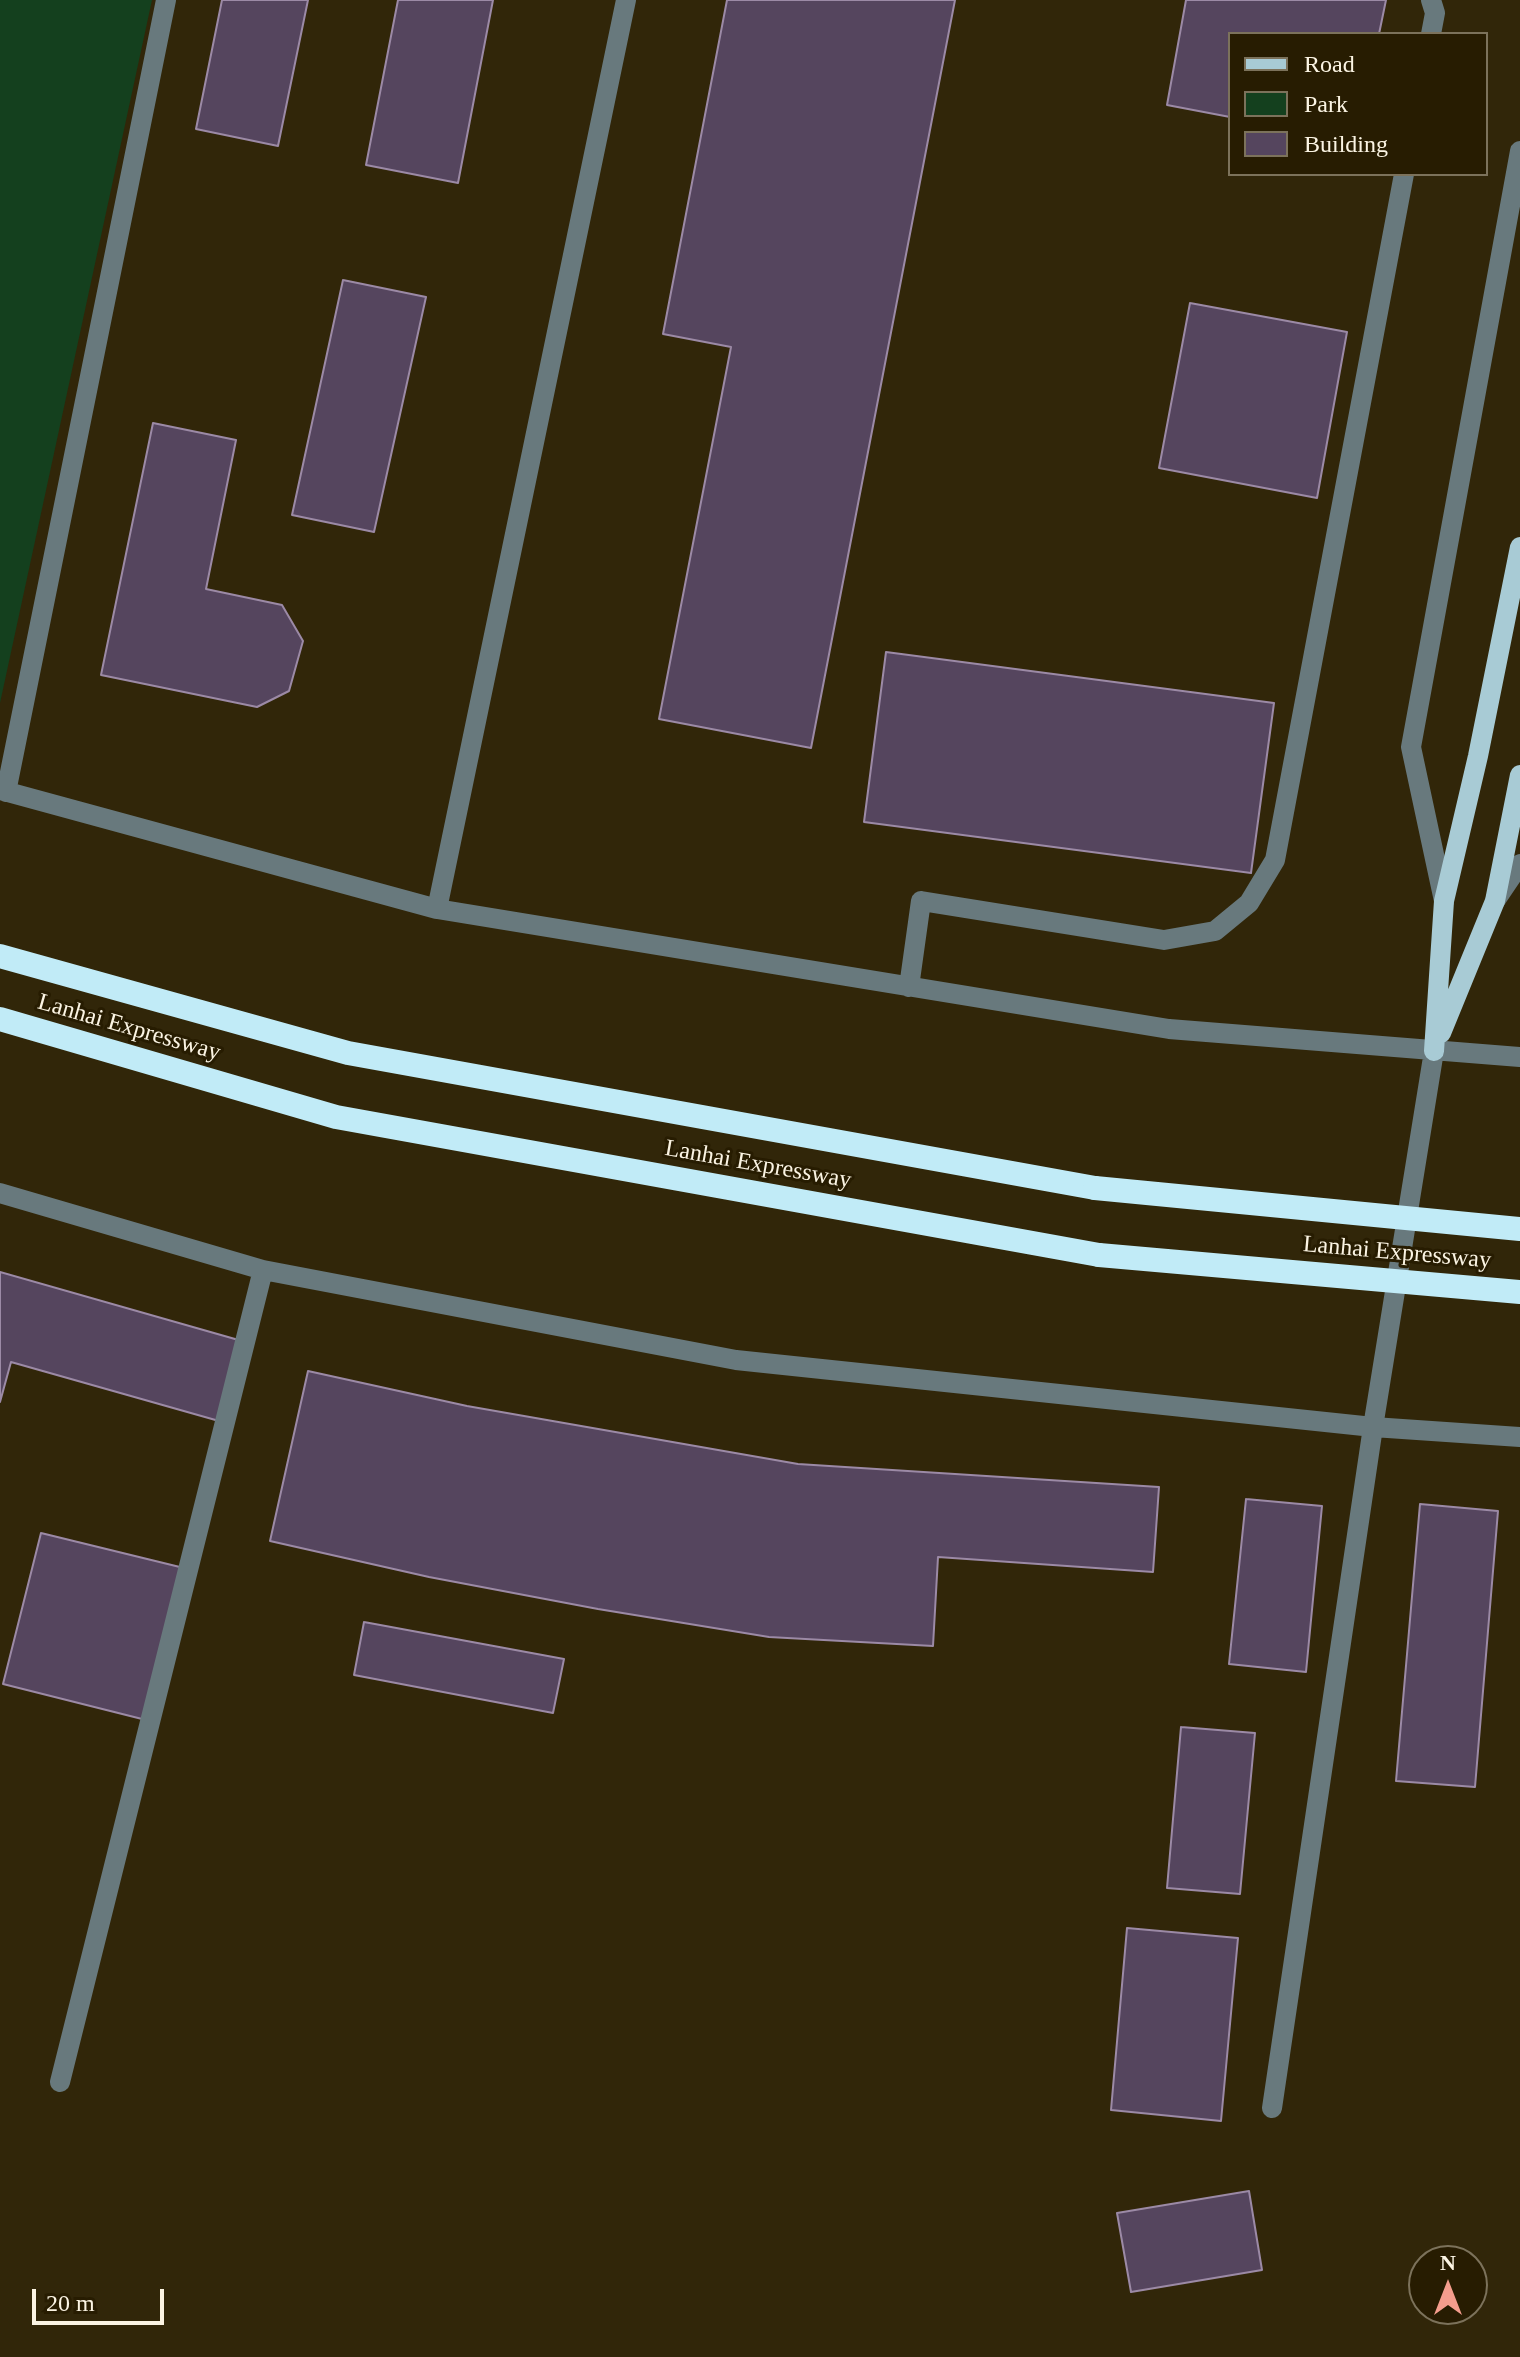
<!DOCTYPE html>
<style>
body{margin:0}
#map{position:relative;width:1520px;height:2357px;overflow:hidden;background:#312609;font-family:"Times New Roman",serif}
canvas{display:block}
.legend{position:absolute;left:1228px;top:32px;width:260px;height:144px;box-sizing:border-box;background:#271c01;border:2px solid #7c725b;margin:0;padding:10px 14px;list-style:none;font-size:24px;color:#fbf4e3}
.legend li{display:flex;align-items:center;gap:16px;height:40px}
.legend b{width:40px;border:2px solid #7c725b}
.north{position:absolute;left:1408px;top:2245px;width:80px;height:80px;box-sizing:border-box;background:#271c01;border:2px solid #7c725b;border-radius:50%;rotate:0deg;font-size:22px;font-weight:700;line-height:32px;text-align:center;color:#fbf4e3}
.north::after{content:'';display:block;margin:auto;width:28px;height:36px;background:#f49d8d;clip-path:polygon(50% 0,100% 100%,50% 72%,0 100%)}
.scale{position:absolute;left:32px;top:2289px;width:132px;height:36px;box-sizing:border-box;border:4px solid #fbf4e3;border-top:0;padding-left:10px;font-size:24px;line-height:28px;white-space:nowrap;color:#fbf4e3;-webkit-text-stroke:6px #271c01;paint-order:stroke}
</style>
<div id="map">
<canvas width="1520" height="2357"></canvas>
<ul class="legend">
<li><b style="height:10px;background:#a8cbd5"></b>Road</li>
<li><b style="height:22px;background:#14401e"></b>Park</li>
<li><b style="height:22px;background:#55455e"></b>Building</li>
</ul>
<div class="north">N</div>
<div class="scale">20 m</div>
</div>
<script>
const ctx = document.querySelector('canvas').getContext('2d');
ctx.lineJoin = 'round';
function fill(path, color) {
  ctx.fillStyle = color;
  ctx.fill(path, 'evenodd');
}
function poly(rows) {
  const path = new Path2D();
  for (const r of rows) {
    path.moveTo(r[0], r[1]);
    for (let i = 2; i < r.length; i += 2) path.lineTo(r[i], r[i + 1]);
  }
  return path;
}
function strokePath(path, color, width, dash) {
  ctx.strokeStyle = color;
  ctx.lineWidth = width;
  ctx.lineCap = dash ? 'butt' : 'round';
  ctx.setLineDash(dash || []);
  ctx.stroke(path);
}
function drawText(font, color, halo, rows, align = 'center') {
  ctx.font = font + ' "Times New Roman",serif';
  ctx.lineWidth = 6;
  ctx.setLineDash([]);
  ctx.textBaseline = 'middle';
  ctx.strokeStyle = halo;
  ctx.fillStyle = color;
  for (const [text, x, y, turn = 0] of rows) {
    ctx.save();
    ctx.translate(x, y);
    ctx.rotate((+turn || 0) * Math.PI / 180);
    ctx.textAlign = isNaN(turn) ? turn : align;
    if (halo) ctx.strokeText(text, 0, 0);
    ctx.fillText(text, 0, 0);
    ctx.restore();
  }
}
fill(poly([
 [0,0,152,0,0,703]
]), '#14401e');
const building = poly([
 [222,0,308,0,278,146,196,129,222,0],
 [398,0,493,0,458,183,366,165,398,0],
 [727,0,955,0,811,748,659,719,731,347,663,334,727,0],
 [1186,0,1386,0,1379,34,1230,34,1230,117,1167,105,1186,0],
 [343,280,426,297,374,532,292,515,343,280],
 [1190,303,1347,332,1317,498,1159,468,1190,303],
 [153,423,236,440,206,589,282,605,303,641,289,691,257,707,101,675,153,423],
 [886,652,1274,703,1251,873,864,822,886,652],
 [0,1272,242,1341,219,1421,11,1362,0,1402,0,1272],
 [308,1371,467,1406,798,1464,1159,1487,1153,1572,938,1557,933,1646,769,1637,598,1609,429,1577,270,1541,308,1371],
 [1246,1499,1322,1506,1306,1672,1229,1664,1246,1499],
 [1420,1504,1498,1511,1475,1787,1396,1781,1420,1504],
 [41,1533,188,1569,150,1721,3,1684,41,1533],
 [364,1622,564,1659,553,1713,354,1675,364,1622],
 [1181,1727,1255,1733,1240,1894,1167,1888,1181,1727],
 [1127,1928,1238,1938,1221,2121,1111,2110,1127,1928],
 [1249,2191,1262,2270,1131,2292,1117,2213,1249,2191]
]);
fill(building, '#55455e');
strokePath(building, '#9c8aa6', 2);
strokePath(poly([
 [1431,34,1435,13,1431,0],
 [0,790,437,909,1169,1029,1520,1057],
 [6,792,166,0],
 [1444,901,1411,747,1520,151],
 [1495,901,1520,864],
 [437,909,626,0],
 [909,987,921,901,1164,940,1215,931,1249,903,1275,860,1404,174],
 [0,1193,263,1270,736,1360,1373,1427,1520,1437],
 [60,2082,263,1270],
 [1272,2108,1373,1427,1434,1051]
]), '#68797d', 20);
strokePath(poly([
 [1441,1033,1495,901,1520,775],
 [1434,1051,1444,901,1478,756,1520,547]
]), '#a8cbd5', 20);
strokePath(poly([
 [0,956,348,1053,1095,1188],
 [0,1019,336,1117,1099,1255]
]), '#c1ebf7', 24);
strokePath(poly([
 [1095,1188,1520,1229],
 [1099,1255,1520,1292]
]), '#c1ebf7', 24);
drawText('24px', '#fbf4e3', '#271c01', [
 ["Lanhai Expressway",129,1028,16],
 ["Lanhai Expressway",758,1165,10],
 ["Lanhai Expressway",1397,1253,5]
]);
</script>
